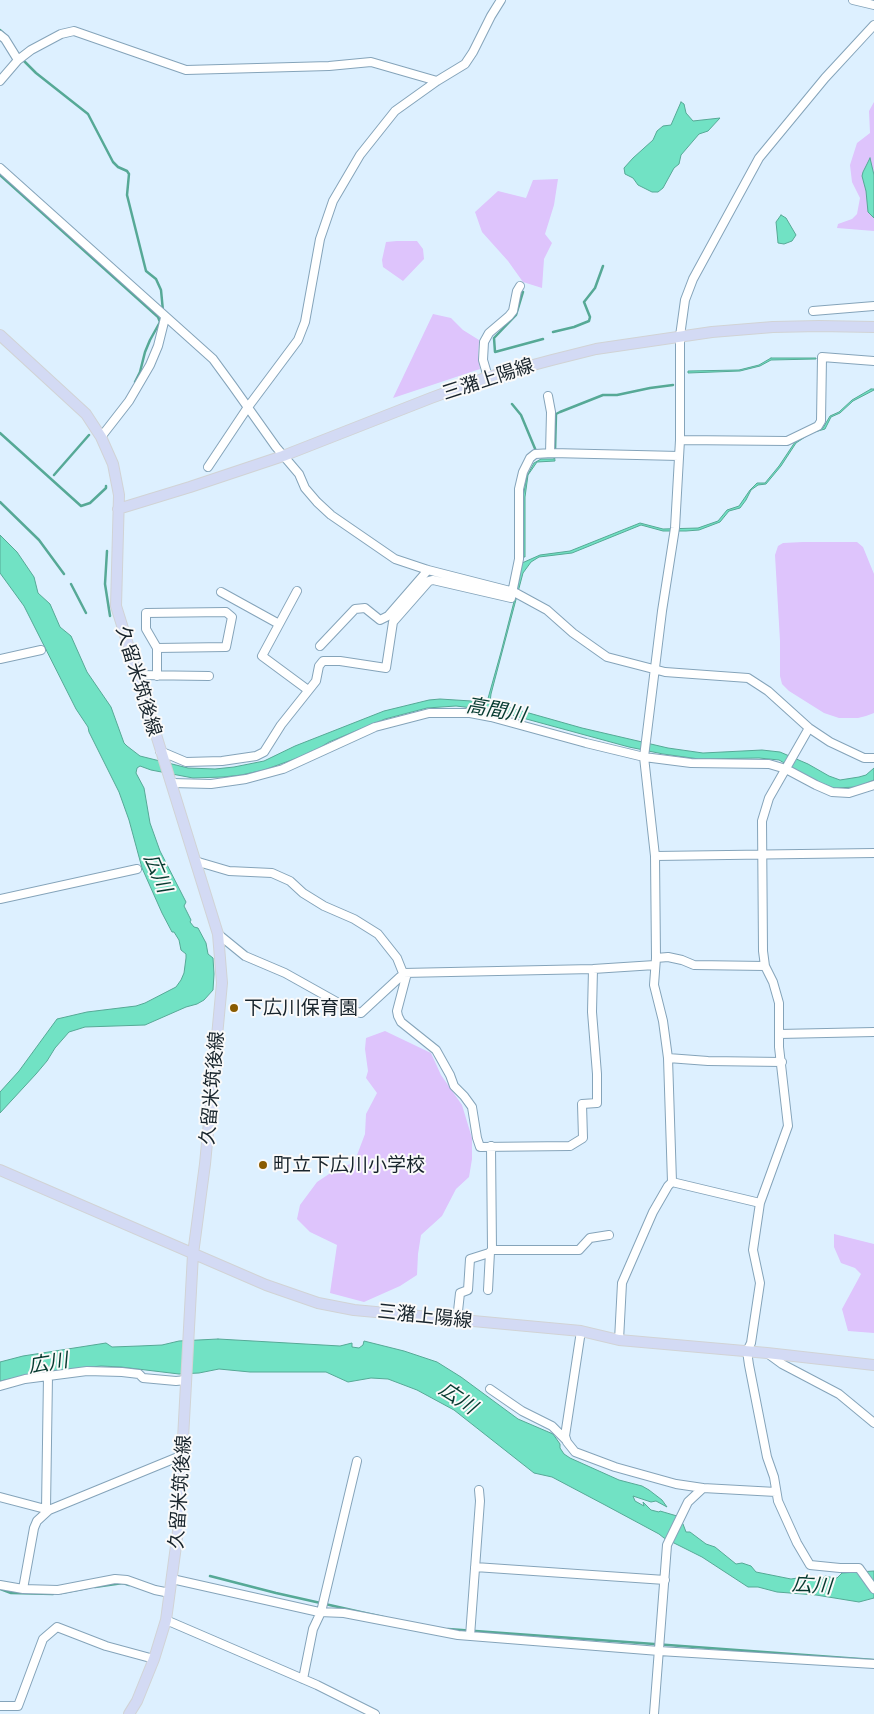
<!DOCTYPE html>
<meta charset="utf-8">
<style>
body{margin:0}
canvas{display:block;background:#ddf0ff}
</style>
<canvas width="874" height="1714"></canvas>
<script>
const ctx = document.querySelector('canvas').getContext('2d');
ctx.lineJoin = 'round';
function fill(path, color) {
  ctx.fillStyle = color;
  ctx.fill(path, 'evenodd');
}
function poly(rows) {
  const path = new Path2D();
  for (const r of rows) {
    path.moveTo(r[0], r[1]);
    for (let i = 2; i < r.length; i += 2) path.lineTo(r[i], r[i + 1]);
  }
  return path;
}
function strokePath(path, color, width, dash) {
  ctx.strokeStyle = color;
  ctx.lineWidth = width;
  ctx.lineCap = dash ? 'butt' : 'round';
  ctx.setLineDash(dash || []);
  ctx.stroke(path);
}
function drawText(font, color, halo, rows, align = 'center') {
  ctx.font = font + ' "Exo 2","Noto Sans JP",sans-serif';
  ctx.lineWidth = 4;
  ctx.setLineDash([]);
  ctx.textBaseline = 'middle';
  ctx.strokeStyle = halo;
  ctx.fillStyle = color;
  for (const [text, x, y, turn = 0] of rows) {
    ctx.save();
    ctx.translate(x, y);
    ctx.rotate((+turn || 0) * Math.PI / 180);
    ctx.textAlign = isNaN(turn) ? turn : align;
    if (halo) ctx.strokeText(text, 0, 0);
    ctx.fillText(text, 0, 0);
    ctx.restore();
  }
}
fill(poly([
 [874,102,874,231,837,228,838,224,852,219,857,214,860,198,852,182,850,165,857,143,870,133,869,111],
 [558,179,554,205,545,234,552,243,544,259,542,288,523,282,508,261,482,232,475,212,498,191,526,198,533,180],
 [397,241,417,241,423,249,424,259,403,281,383,267,382,260,386,242],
 [433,314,451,318,463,330,479,340,478,356,480,369,393,398],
 [803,542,857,542,863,547,874,574,874,713,866,716,858,718,839,718,824,713,789,691,782,684,780,676,780,641,775,555,778,546,783,543],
 [385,1031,431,1053,441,1075,462,1105,472,1138,472,1159,469,1177,456,1189,442,1216,421,1235,418,1254,417,1275,400,1286,364,1302,330,1293,337,1245,310,1232,297,1219,300,1205,317,1182,338,1168,354,1163,365,1134,366,1114,377,1093,366,1078,368,1071,365,1049,366,1038],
 [834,1234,874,1244,874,1333,848,1331,842,1309,861,1274,855,1268,841,1263,834,1247]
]), '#dec4fc');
const water = poly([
 [681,102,684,104,686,113,693,121,720,118,708,131,699,134,681,155,679,164,674,168,663,188,658,192,652,192,638,185,633,178,625,174,624,168,633,158,653,140,657,131,663,126,671,125,681,102],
 [870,158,874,175,874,218,868,212,866,191,862,176,863,172,870,158],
 [781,215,786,218,796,235,792,241,784,244,778,243,777,232,776,222,781,215],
 [771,358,816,358,816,359,771,360,760,366,740,371,688,373,688,371,739,370,759,365,771,358],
 [871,389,874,389,874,390,853,401,840,413,831,417,825,429,811,433,796,443,781,466,766,484,758,485,751,490,746,500,740,508,729,511,720,522,699,530,686,531,663,531,641,525,572,553,539,557,531,562,523,573,491,694,490,702,582,728,668,748,703,753,762,750,780,752,808,764,829,776,840,780,859,777,866,775,874,768,874,780,857,787,834,788,816,781,779,760,759,758,699,759,663,754,629,747,497,711,456,706,427,708,385,719,329,742,313,752,312,751,300,757,264,770,241,775,223,777,193,778,151,770,140,766,137,768,136,773,144,788,150,823,160,851,186,902,184,906,191,920,190,922,194,927,198,928,206,943,208,954,213,958,214,974,213,990,204,1000,197,1004,186,1007,145,1025,85,1027,69,1032,55,1048,47,1061,36,1074,0,1113,0,1092,19,1071,57,1019,87,1012,136,1006,145,1003,176,987,181,980,184,973,186,958,186,954,181,950,179,940,174,932,172,932,162,913,142,868,129,820,119,792,89,732,88,727,76,709,24,606,0,573,0,535,17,552,34,577,38,593,50,604,60,627,71,636,87,672,111,707,124,743,127,746,140,756,188,768,215,769,234,767,264,761,295,746,384,711,429,700,440,699,487,702,501,652,517,590,522,563,540,555,570,551,640,523,663,529,698,528,718,521,727,510,739,506,750,490,757,483,765,483,779,466,795,442,816,430,823,428,830,416,839,412,852,400,871,389],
 [554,451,555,461,537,462,528,475,525,497,525,557,523,557,523,497,527,476,534,463,541,459,554,459,554,451],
 [218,1339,340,1346,352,1343,352,1347,359,1348,363,1345,364,1341,404,1351,437,1362,461,1377,518,1419,553,1434,560,1444,560,1448,564,1454,570,1458,619,1480,642,1486,649,1490,662,1500,667,1507,656,1501,651,1502,633,1496,635,1501,644,1506,643,1502,651,1510,659,1512,660,1511,677,1516,683,1524,686,1532,690,1532,706,1544,715,1547,736,1564,742,1563,751,1566,756,1572,791,1579,804,1577,822,1580,825,1576,834,1578,837,1578,842,1573,874,1571,874,1598,859,1602,816,1595,777,1592,758,1587,748,1587,702,1557,664,1538,659,1534,605,1505,552,1477,534,1473,454,1410,417,1390,388,1379,371,1378,348,1382,326,1372,250,1372,219,1369,199,1373,179,1374,121,1367,101,1366,44,1372,0,1381,0,1362,23,1356,106,1343,112,1347,139,1346,162,1345,179,1341,218,1339]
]);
fill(water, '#71e2c4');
strokePath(water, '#56a996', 1);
strokePath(poly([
 [0,30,6,36],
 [22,59,36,73,88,114,113,162,118,167,127,171,129,174,127,195,146,271,156,279,161,290,163,311],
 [0,175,158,317,160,322,150,340,145,352,140,372,135,382],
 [523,292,516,315,494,338,495,352,543,339],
 [553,332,574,327,589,321,590,317,584,302,595,288,603,266],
 [512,404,521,415,536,451],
 [0,433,81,506,90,503,106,488,106,486],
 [555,451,556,414,560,412,603,395,617,395,650,388,673,385],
 [54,475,89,435],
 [0,502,39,540,64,574],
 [107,551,105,584,110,616],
 [71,584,86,613],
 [210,1576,276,1593,383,1617],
 [95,1587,123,1583,129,1585],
 [0,1589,11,1593,53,1594],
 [61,1593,87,1588],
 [448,1629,874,1660]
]), '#56a996', 2.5);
const minor = poly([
 [853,0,874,5],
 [0,35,5,39,18,60],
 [0,81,18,60,31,50,61,34,74,31,186,70,329,66,371,62,437,81],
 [0,168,213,359,232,385,276,447,299,474,305,488,317,502,331,515,395,559,428,570,514,592,547,610,573,633,607,657,665,672,748,678,768,691,809,728,830,742,864,758,874,758],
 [813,311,874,306],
 [488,377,483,360,484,342,489,333,509,316,513,311,517,291,520,286],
 [548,396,551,412,550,453],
 [101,437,129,401,150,365,158,346,165,318],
 [680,440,787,441,818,426,821,421,822,357,874,361],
 [208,467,248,407,298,340,305,322,320,239,333,201,360,155,395,111,437,81,465,64,473,52,491,16,501,0],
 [297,591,262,656,308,690],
 [221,592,279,624],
 [320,646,355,609,365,608,380,620,388,616,428,570],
 [0,659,41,650],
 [138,675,209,676],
 [157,676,157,648,146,629,146,613,226,612,232,617,226,647,157,648],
 [809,728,769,798,762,821,763,951,765,966,773,982,779,1003,779,1047,788,1126,760,1203,753,1250,760,1283,751,1343,747,1351,749,1365,767,1457,774,1477,778,1501,797,1543,810,1565,840,1568,859,1568,874,1589],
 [160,751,186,762,222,761,256,756,264,752,281,725,316,681,319,666,323,661,340,661,386,668,393,622,429,581,433,580,511,598,519,559,519,489,523,472,530,458,535,454,552,453,679,456],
 [172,783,211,784,246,779,283,769,375,727,429,713,470,713,491,717,586,743,644,757,691,763,769,764,786,769,816,785,832,792,849,793,874,785],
 [655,856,874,853],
 [195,861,229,871,272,873,290,881,303,893,324,906,354,919,378,934,397,958,403,973,593,969,655,965],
 [0,899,137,869],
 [218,934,245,956,285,973,353,1011,361,1013,400,977],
 [656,958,668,957,682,960,694,965,765,966],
 [407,973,397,1011,398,1016,401,1022,436,1050,450,1075,454,1086,464,1096,472,1107,477,1138,480,1147,570,1146,583,1138,582,1104,597,1103,597,1074,592,1012,593,969],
 [779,1034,874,1032],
 [668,1058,708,1061,782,1062],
 [491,1146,492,1250],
 [672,1182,760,1203],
 [488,1290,490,1252],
 [457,1320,460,1293,468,1290,470,1259,489,1253,492,1250,579,1250,590,1238,609,1235],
 [581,1331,565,1436,567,1442,575,1452,615,1467,676,1484,703,1488],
 [619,1340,622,1283,653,1212,668,1186,672,1182,668,1058,663,1021,654,985,656,958,655,856,644,757,662,611,675,528,680,440,680,336,685,300,693,279,759,158,825,78,874,25],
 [767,1353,782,1364,839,1394,874,1423],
 [0,1386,25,1379,87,1371,122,1372,139,1374,143,1378,176,1381,186,1380],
 [490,1389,522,1411,552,1426,566,1440],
 [0,1497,49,1510],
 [46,1509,48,1376],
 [475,1567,665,1580],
 [172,1579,319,1612,344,1613,458,1635,659,1651,874,1664],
 [0,1585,23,1589,58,1590,115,1579,127,1580,155,1590,170,1593],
 [23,1589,34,1528,37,1521,49,1510,183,1455],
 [166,1620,317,1685,375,1714],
 [470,1636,480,1501,479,1490],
 [303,1679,313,1629,321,1612,357,1461],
 [0,1706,18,1706,43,1639,57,1627,106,1646,154,1659],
 [654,1714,667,1545,688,1502,703,1488,776,1492]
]);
const major = poly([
 [0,335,86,414,101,437,113,464,119,495,116,606,218,934,222,983,205,1164,193,1254,178,1531,166,1620,154,1659,137,1701,129,1714],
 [118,509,190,487,283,456,431,398,488,377,552,360,596,349,712,332,773,327,819,326,874,327],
 [0,1170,266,1285,318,1303,354,1310,581,1331,619,1340,767,1353,874,1365]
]);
strokePath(minor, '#85a4ba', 10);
strokePath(major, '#d1d3d5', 12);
strokePath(minor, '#fff', 8);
strokePath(major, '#d3daf4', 10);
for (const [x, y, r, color] of [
 [234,1008,5,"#895b00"],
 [263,1165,5,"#895b00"]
]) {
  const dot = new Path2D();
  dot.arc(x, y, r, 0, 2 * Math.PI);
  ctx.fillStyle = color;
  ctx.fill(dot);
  strokePath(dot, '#fafafa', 2);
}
drawText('19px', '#18242c', '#fafafa', [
 ["三潴上陽線",488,379,-18],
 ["久留米筑後線",139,681,73],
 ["久留米筑後線",212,1088,-85],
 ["三潴上陽線",425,1316,6],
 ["久留米筑後線",180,1492,-86]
]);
drawText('19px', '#18242c', '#fafafa', [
 ["下広川保育園",244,1008],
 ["町立下広川小学校",273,1165]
], 'left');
drawText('italic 20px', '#063b30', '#fafafa', [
 ["高間川",496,710,10],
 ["広川",158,873,67],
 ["広川",48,1363,-9],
 ["広川",458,1398,34],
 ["広川",812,1585,4]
]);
</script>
